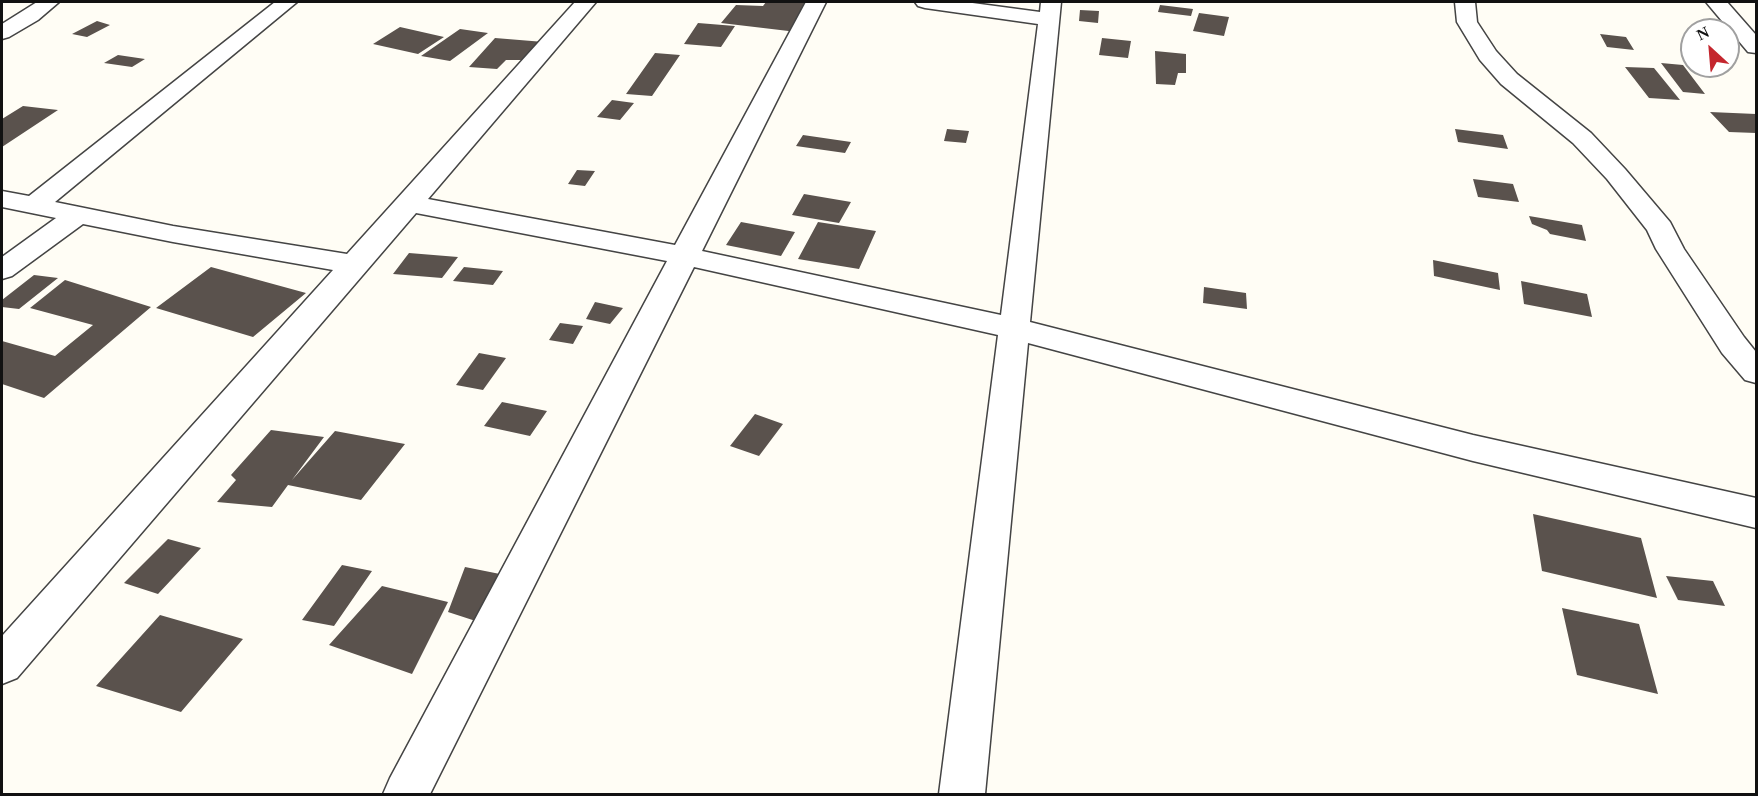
<!DOCTYPE html>
<style>
body{margin:0}
#map{position:relative;width:1758px;height:796px;overflow:hidden;background:#fffdf5;font-family:Georgia,serif}
canvas{display:block}
.frame{position:absolute;inset:0;border:3px solid #111;pointer-events:none}
.north{position:absolute;left:1680px;top:18px;width:60px;height:60px;box-sizing:border-box;background:#fff;border:2px solid #a0a0a0;border-radius:50%;rotate:334deg;font-size:16px;font-weight:700;line-height:24px;text-align:center;color:#111}
.north::after{content:'';display:block;margin:auto;width:21px;height:27px;background:#c4262e;clip-path:polygon(50% 0,100% 100%,50% 72%,0 100%)}
</style>
<div id="map">
<canvas width="1758" height="796"></canvas>
<div class="frame"></div>
<div class="north">N</div>
</div>
<script>
const ctx = document.querySelector('canvas').getContext('2d');
ctx.lineJoin = 'round';
function fill(path, color) {
  ctx.fillStyle = color;
  ctx.fill(path, 'evenodd');
}
function poly(rows) {
  const path = new Path2D();
  for (const r of rows) {
    path.moveTo(r[0], r[1]);
    for (let i = 2; i < r.length; i += 2) path.lineTo(r[i], r[i + 1]);
  }
  return path;
}
function strokePath(path, color, width, dash) {
  ctx.strokeStyle = color;
  ctx.lineWidth = width;
  ctx.lineCap = dash ? 'butt' : 'round';
  ctx.setLineDash(dash || []);
  ctx.stroke(path);
}
fill(poly([
 [766,2,815,2,797,32,721,23,736,5,763,6],
 [1160,5,1193,9,1191,16,1158,12],
 [1080,10,1099,11,1098,23,1079,21],
 [1199,13,1229,17,1224,36,1193,31],
 [97,21,110,25,87,37,72,34],
 [698,23,735,26,721,47,684,44],
 [400,27,444,37,418,54,373,44],
 [460,29,488,33,450,61,421,56],
 [1600,34,1626,37,1634,50,1607,47],
 [495,38,544,42,526,60,506,60,497,69,469,67],
 [1102,38,1131,41,1128,58,1099,55],
 [1155,51,1186,54,1186,73,1178,73,1175,85,1156,84],
 [655,53,680,55,652,96,626,94],
 [118,55,145,59,132,67,104,63],
 [1661,63,1683,65,1705,94,1683,92],
 [1625,67,1654,68,1680,100,1649,98],
 [612,100,634,103,620,120,597,117],
 [23,106,58,110,2,147,2,119],
 [1710,112,1756,114,1756,133,1729,132],
 [947,129,969,131,966,143,944,141],
 [1455,129,1503,135,1508,149,1458,142],
 [803,135,851,142,845,153,796,146],
 [577,170,595,171,585,186,568,184],
 [1473,179,1513,184,1519,202,1478,197],
 [804,194,851,202,839,223,792,215],
 [1529,216,1582,225,1586,241,1550,234,1547,230,1532,224],
 [741,222,795,232,781,256,726,245],
 [818,222,876,231,859,269,798,259],
 [409,253,458,257,442,278,393,274],
 [1433,260,1498,273,1500,290,1434,276],
 [211,267,306,293,253,337,156,308],
 [464,267,503,271,493,285,453,281],
 [34,275,58,278,19,309,2,307,2,300],
 [65,280,151,307,44,398,2,384,2,341,55,356,93,325,30,308],
 [1521,281,1587,294,1592,317,1524,304],
 [1204,287,1246,293,1247,309,1203,303],
 [595,302,623,308,610,324,586,319],
 [560,323,583,326,573,344,549,340],
 [479,353,506,358,483,390,456,385],
 [502,402,547,411,530,436,484,426],
 [755,414,783,424,759,456,730,446],
 [271,430,324,437,292,480,335,431,405,444,361,500,288,485,272,507,217,502,236,480,231,475],
 [1533,514,1641,538,1657,598,1542,571],
 [168,539,201,548,158,594,124,583],
 [342,565,372,571,334,626,302,620],
 [465,567,515,577,488,625,448,612],
 [1666,576,1713,581,1725,606,1678,600],
 [382,586,448,602,412,674,329,645],
 [1562,608,1639,624,1658,694,1577,675],
 [160,615,243,639,181,712,96,686]
]), '#5a524d');
const minor = poly([
 [37,2,59,2,38,20,9,37,2,39,2,24,37,2],
 [275,2,297,2,55,202,173,226,347,254,575,2,596,2,428,199,675,245,806,2,826,2,702,251,1001,315,1038,24,925,8,918,6,915,2,965,2,1040,12,1041,2,1061,2,1030,322,1473,435,1756,498,1756,528,1473,461,1028,343,985,794,939,794,998,335,694,267,430,794,383,794,390,778,667,261,416,213,17,678,2,684,2,636,333,270,173,242,83,224,12,276,2,279,2,257,56,218,2,207,2,191,29,196,275,2],
 [1455,2,1475,2,1477,22,1496,51,1517,74,1591,133,1625,169,1670,222,1684,249,1744,337,1756,352,1756,383,1745,380,1722,353,1656,249,1647,230,1607,179,1573,143,1501,84,1480,60,1457,22,1455,2],
 [1706,2,1727,2,1756,35,1756,53,1748,52,1706,2]
]);
strokePath(minor, '#444', 3);
fill(minor, '#fff');
</script>
